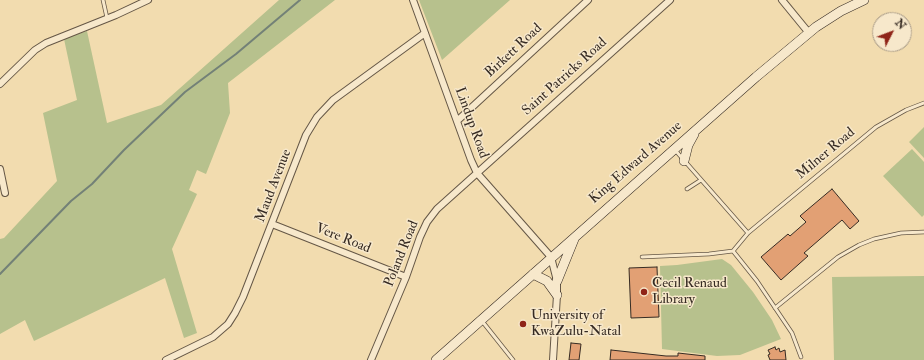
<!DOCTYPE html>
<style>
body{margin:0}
#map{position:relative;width:924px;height:360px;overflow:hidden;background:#f2dcaf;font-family:"IM FELL Double Pica",serif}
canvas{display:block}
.north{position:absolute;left:872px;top:12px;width:40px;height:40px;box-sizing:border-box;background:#f7e8cb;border:1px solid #aa9c88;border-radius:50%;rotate:48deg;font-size:11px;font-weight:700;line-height:16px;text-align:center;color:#362b23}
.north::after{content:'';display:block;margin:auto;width:14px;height:18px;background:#8f2418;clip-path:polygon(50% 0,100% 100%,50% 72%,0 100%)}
</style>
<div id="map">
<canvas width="924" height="360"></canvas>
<div class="north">N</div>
</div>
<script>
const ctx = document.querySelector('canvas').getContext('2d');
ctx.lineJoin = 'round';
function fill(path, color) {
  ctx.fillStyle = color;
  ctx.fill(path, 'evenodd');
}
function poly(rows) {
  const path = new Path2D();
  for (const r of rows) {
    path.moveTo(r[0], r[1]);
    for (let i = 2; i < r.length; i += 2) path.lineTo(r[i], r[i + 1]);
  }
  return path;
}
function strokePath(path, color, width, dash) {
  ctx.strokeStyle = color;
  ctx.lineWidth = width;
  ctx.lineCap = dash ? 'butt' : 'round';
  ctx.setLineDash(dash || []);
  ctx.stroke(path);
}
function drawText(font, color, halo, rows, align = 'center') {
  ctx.font = font + ' "IM FELL Double Pica",serif';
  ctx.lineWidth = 3;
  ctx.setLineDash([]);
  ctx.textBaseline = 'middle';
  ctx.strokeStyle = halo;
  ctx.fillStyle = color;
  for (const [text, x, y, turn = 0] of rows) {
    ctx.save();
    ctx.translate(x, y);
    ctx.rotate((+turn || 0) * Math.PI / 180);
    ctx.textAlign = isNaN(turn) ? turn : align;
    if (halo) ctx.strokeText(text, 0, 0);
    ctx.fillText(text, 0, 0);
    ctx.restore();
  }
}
fill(poly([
 [279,0,335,0,228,83,230,113,206,174,197,170,189,190,197,194,172,249,197,333,184,338,165,278,34,341,25,320,0,334,0,239,4,238,57,181,43,113,77,100,64,39,87,31,107,123,161,105],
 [419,0,510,0,442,60],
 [924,127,924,158,909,142],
 [912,149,924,162,924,215,922,217,883,176],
 [722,259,731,265,753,292,772,320,781,339,740,355,717,356,662,349,660,266,677,265],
 [924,276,924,360,834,360,832,277]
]), '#b7c18d');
strokePath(poly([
 [0,274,71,201,92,184,124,150,185,92,236,54,300,0]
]), '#738177', 2);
const building = poly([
 [832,189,859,221,850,229,842,220,804,253,808,256,781,280,761,257,788,234,790,236,806,222,800,216,832,189],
 [657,267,659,317,631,318,629,268,657,267],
 [571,343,581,344,579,360,569,360,571,343],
 [775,347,776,350,779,348,780,352,785,350,786,360,770,360,768,355,770,354,768,350,775,347],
 [611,350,666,356,678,356,678,353,705,356,705,360,610,360,611,350]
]);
fill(building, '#e2a074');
strokePath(building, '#362b23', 1);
const lane = poly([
 [103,0,107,18],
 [675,150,748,233],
 [687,189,701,180],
 [642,257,709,254,733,251],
 [775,308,838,257,859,245,874,239,901,233,924,232],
 [482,321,513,360],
 [801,357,792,333,757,281,733,251,748,233,876,127,906,110,924,103]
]);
const street = poly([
 [413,0,471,160,477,173,551,257,557,281,557,295,553,360],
 [782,0,809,33],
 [0,84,35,50,46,43,116,15,148,0],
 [457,121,588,0],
 [0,169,5,193],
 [272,224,406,277],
 [166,360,213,337,228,324,235,313,243,297,306,135,317,117,333,100,425,33],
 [371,360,406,277,420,237,427,222,437,209,670,0]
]);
const secondary = poly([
 [684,161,688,145,694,134],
 [533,274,547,281,557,295],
 [557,281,574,239],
 [436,360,756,77,816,27,841,11,864,0]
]);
strokePath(lane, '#655746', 4.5);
strokePath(street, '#655746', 8);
strokePath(secondary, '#362b23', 10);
strokePath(lane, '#f7e8cb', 3);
strokePath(street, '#f7e8cb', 6);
strokePath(secondary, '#f7e8cb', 9);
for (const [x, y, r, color] of [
 [644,292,4,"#8f2418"],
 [523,324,4,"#8f2418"]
]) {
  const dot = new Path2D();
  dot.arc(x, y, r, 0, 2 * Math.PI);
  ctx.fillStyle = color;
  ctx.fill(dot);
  strokePath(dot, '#f7e8cb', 1.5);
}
drawText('14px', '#362b23', '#f7e8cb', [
 ["Birkett Road",514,51,-43],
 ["Saint Patricks Road",565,77,-42],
 ["Lindup Road",471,123,70],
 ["Milner Road",826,154,-40],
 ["King Edward Avenue",636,163,-41],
 ["Maud Avenue",274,186,-69],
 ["Vere Road",343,239,22],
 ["Poland Road",402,254,-68]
]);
drawText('14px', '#362b23', '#f7e8cb', [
 ["Cecil Renaud",652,284],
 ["Library",652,300],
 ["University of",531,316],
 ["KwaZulu-Natal",531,332]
], 'left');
</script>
